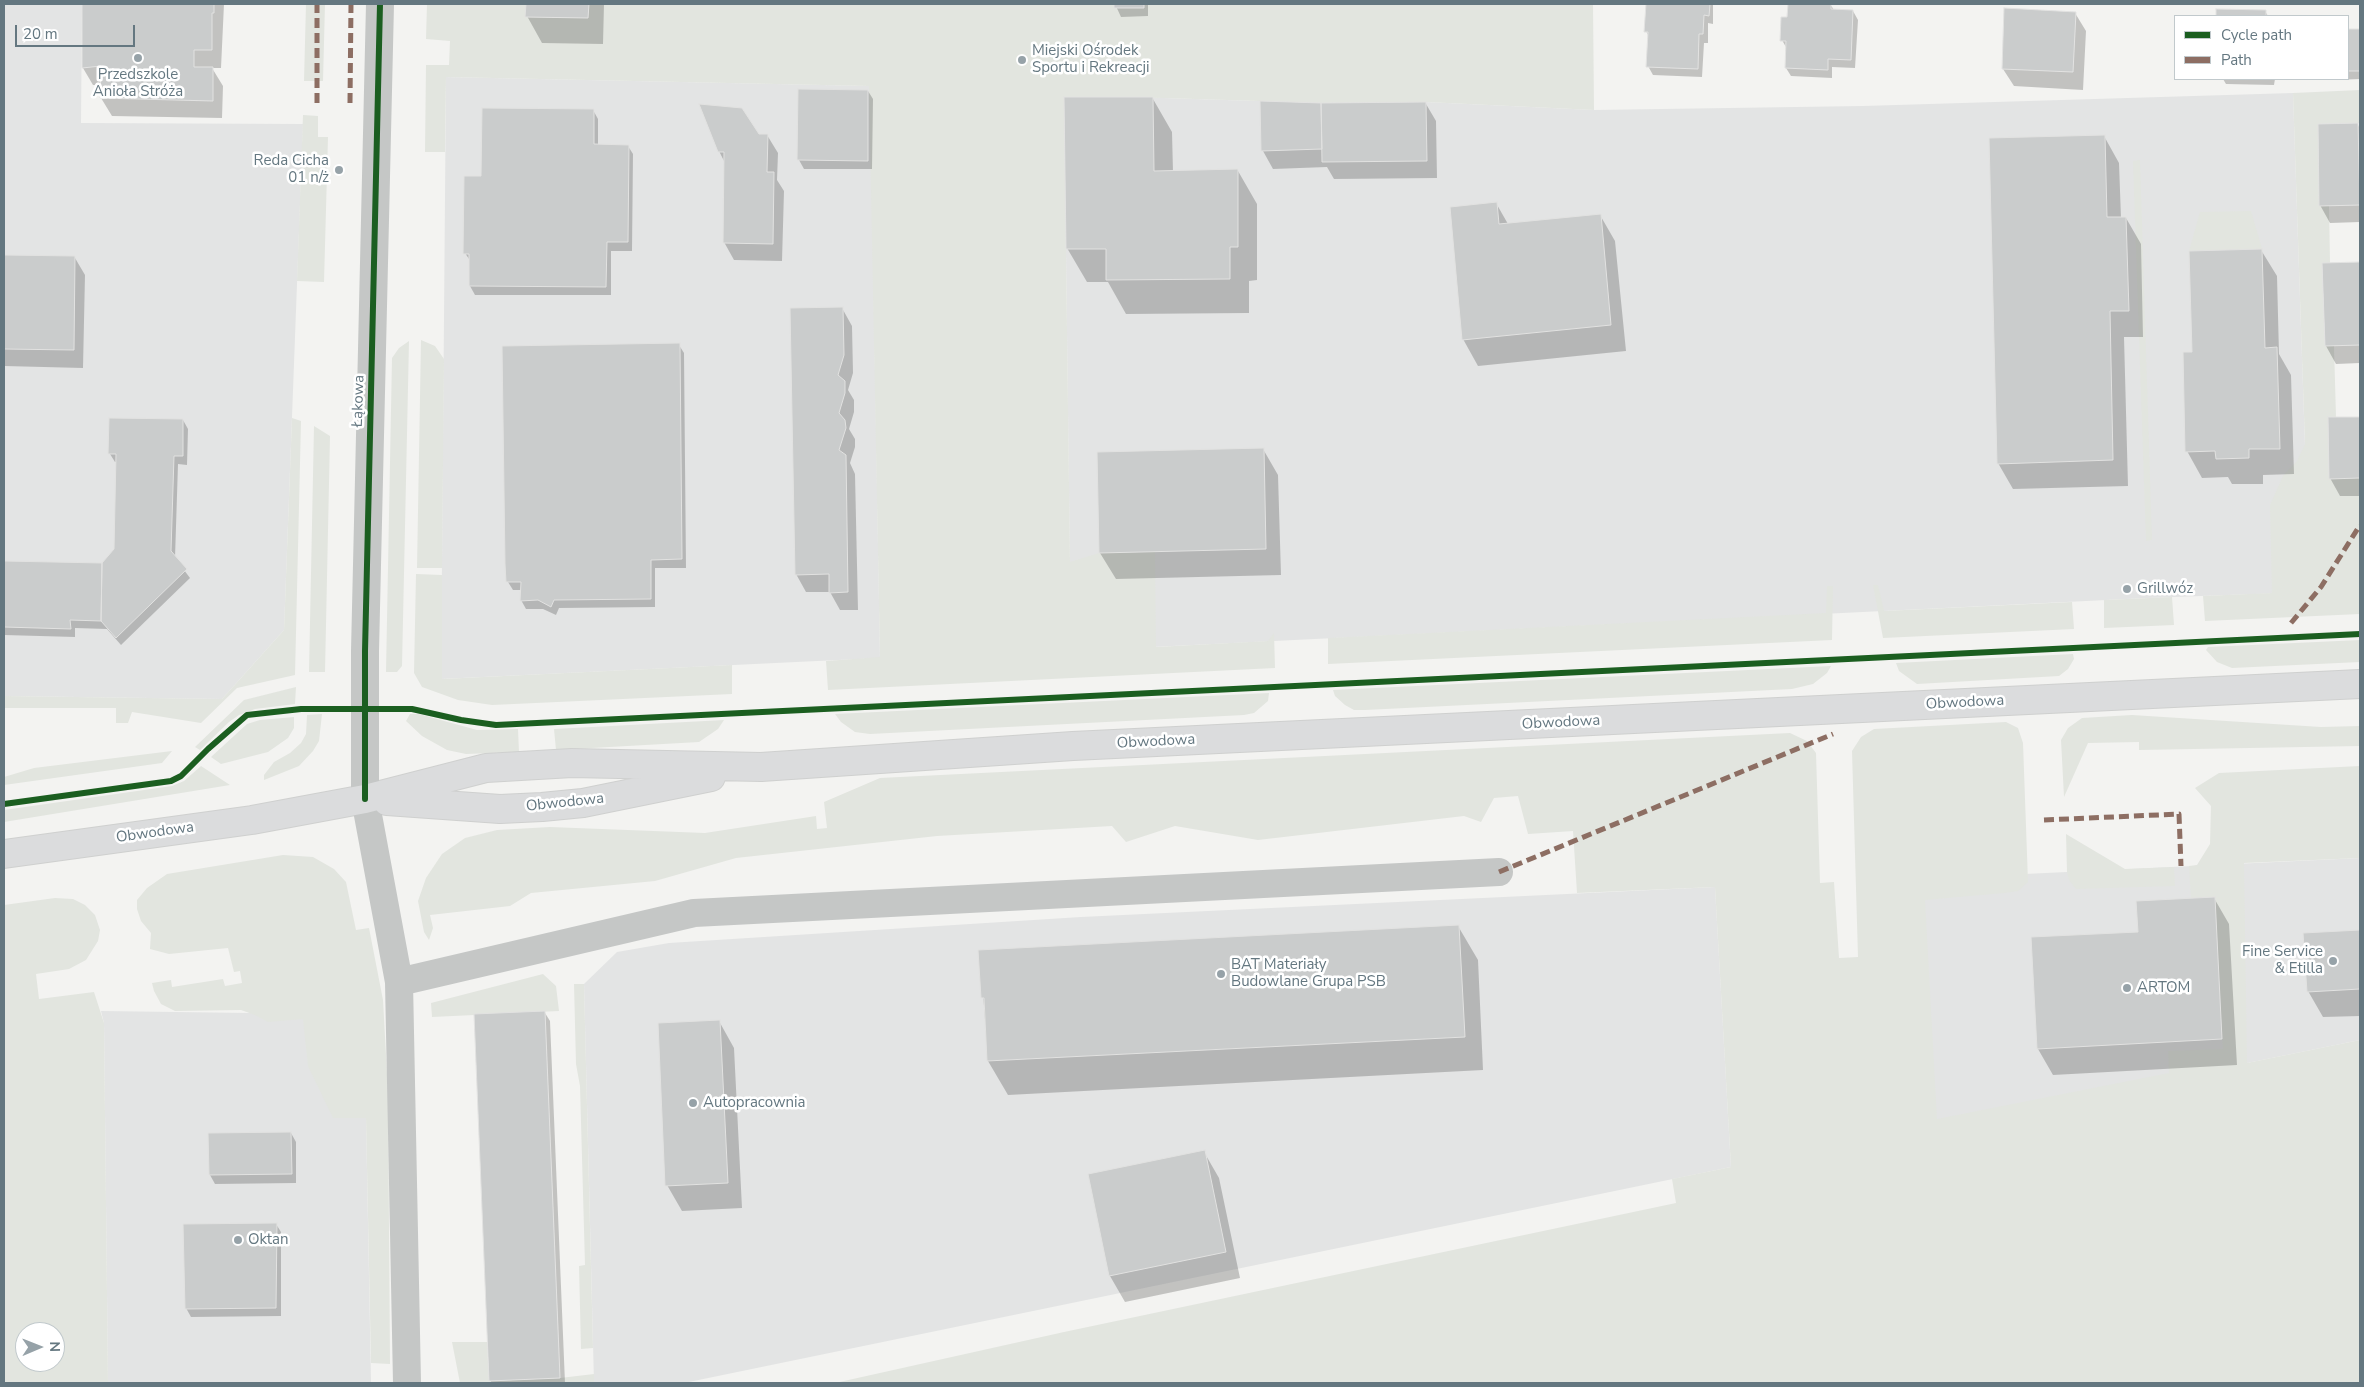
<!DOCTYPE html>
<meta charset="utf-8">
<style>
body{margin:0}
#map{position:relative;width:2364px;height:1387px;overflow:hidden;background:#f3f3f1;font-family:"Nunito Sans",sans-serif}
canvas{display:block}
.frame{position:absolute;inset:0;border:5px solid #647780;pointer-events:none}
.legend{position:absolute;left:2174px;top:15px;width:175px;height:65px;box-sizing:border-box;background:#fff;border:1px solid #c1c9cc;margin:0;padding:6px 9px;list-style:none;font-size:15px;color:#647780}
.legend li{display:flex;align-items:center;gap:10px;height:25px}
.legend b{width:25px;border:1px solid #c1c9cc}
.north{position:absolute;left:15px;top:1322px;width:50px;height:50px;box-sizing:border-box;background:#fff;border:1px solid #c1c9cc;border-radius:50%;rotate:89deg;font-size:14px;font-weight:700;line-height:20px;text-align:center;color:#647780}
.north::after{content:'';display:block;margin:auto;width:18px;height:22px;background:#96a2a8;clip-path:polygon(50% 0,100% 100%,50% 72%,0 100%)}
.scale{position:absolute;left:15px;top:25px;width:120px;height:22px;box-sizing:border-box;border:2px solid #647780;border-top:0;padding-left:6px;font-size:15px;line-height:18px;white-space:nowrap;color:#647780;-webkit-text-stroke:4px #fff;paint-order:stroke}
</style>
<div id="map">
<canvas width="2364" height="1387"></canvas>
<div class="frame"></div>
<ul class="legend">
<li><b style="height:6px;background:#1b5e20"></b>Cycle path</li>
<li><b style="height:6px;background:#8d6e63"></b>Path</li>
</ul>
<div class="north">N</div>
<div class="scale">20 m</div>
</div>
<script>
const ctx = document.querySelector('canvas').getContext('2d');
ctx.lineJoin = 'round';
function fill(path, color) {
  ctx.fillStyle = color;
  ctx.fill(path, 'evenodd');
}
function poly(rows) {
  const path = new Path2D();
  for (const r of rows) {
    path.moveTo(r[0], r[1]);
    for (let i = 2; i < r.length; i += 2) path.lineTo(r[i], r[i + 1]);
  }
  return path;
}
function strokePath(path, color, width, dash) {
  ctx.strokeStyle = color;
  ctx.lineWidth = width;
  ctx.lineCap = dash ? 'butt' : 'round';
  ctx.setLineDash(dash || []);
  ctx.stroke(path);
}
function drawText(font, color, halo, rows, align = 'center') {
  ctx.font = font + ' "Nunito Sans",sans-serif';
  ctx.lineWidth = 5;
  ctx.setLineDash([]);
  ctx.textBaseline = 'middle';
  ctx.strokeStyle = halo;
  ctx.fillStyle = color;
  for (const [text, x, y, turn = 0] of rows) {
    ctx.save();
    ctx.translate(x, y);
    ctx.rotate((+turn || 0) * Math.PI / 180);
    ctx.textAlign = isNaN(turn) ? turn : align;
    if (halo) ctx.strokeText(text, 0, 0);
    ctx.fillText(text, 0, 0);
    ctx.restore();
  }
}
fill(poly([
 [4,4,82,4,81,123,303,124,284,630,222,699,4,696],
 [446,77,870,86,880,658,441,679],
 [2293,93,2310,592,2147,598,1071,651,1064,97,1164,98,1321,103,1426,102,1594,110,1863,106],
 [2360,858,2360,1040,1914,1131,1899,880],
 [1715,887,1731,1167,684,1383,594,1383,584,984,617,952,669,943,1081,917],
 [328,947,366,1117,371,1383,108,1383,104,1023,101,1011,250,1013]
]), '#e3e4e4');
fill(poly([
 [306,4,325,4,323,81,304,81],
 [427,4,526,4,526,17,588,18,589,4,1593,4,1594,110,1426,102,1321,103,1164,98,1064,97,1070,562,1099,553,1155,552,1156,647,1268,641,1274,633,1275,668,828,690,826,661,880,657,869,86,446,77,445,152,425,152,426,65,449,65,450,41,426,39],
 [2360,90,2360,123,2318,124,2319,205,2329,206,2330,263,2322,264,2325,346,2334,346,2336,417,2328,418,2329,478,2360,478,2360,614,2205,621,2203,596,2272,593,2270,505,2283,476,2297,461,2305,444,2293,93],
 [303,115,318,116,318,137,328,137,324,282,297,281],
 [2140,160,2152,540,2146,541,2133,161],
 [2251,211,2262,249,2189,251,2200,212],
 [421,340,435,346,444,359,442,568,417,568],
 [409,341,402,666,397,672,386,672,392,358,399,348],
 [292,418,301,421,295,675,237,688,201,723,132,712,128,723,116,723,116,708,4,708,4,696,222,699,284,630],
 [314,426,330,436,325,672,309,672],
 [416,574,442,575,442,679,732,665,732,694,492,705,458,700,422,687,414,673],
 [1873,585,1878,585,1884,611,2072,602,2074,629,1883,638],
 [1827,586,1833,586,1832,640,1328,664,1328,638,1826,613],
 [2172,597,2174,625,2104,628,2104,600],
 [2360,640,2360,662,2232,668,2217,662,2206,650,2208,647],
 [2073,654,2074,659,2068,669,2059,676,1917,684,1899,671,1896,663],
 [1831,666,1827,673,1813,684,1792,689,1365,710,1354,710,1345,705,1335,696,1333,690],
 [296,687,295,704,255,709,239,715,229,722,200,750,195,747,244,700],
 [1269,693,1268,701,1254,713,1244,715,870,734,855,732,841,722,835,714],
 [322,714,319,741,313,751,299,766,264,780,264,775,274,762,290,753,301,743,306,734,307,715],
 [410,714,419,714,477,730,518,729,519,752,466,754,447,750,422,736,406,721],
 [2132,715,2321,727,2360,726,2360,746,2139,750,2139,742,2088,743,2064,797,2061,740,2068,728,2082,718],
 [294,717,294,728,288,738,268,752,221,764,211,757,247,724,260,720],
 [724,720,718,729,699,742,556,750,554,729],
 [2006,722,2018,728,2023,743,2028,882,2018,891,2004,893,1925,900,1937,1119,2169,1073,2168,1051,2223,1049,2215,897,2191,898,2189,866,2197,865,2210,844,2211,806,2195,788,2219,773,2360,766,2360,858,2244,863,2247,1063,2360,1040,2360,1383,835,1383,1064,1332,1676,1203,1672,1179,1731,1167,1715,887,1577,893,1573,831,1528,834,1518,796,1494,798,1481,822,1464,816,1258,840,1175,826,1126,842,1112,826,937,836,736,858,655,881,531,893,510,906,430,915,433,928,429,940,424,932,418,901,426,878,442,854,465,838,497,830,550,827,705,833,816,816,817,829,827,828,824,802,880,778,1790,733,1807,741,1816,753,1820,883,1834,882,1839,958,1858,957,1852,751,1861,737,1874,729],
 [172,751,162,763,4,785,4,777,34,768],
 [201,766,230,785,4,822,4,810,172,786,184,781],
 [2066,834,2125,869,2174,867,2175,886,2076,889,2069,880,2067,872],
 [283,855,313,857,334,869,346,882,356,930,369,928,383,1000,388,1092,390,1364,371,1363,366,1118,333,1118,308,1066,303,1019,268,1022,255,1015,241,1010,175,1011,161,1004,154,991,152,983,171,980,172,987,223,979,225,986,242,983,240,971,234,972,228,948,169,954,150,949,151,933,141,921,137,909,137,900,147,888,167,874],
 [55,898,73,899,85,905,95,915,100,930,98,941,86,960,69,969,36,974,39,999,94,992,104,1023,108,1383,4,1383,4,905],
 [25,1332,55,1332,55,1362,25,1362],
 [543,974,556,986,559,1011,432,1017,431,1003],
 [574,984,584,984,593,1348,581,1349,579,1266,585,1265,580,1086,576,1064],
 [452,1342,487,1342,489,1381,560,1378,594,1374,594,1383,460,1383]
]), '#e2e5df');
fill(poly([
 [84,4,224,4,221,68,212,68,223,86,222,118,112,116,101,98,102,85,93,85,83,68],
 [527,4,604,4,603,44,542,43,527,16],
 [1115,4,1148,4,1148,16,1121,17],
 [1647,4,1713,4,1713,24,1708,23,1708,43,1704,43,1702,77,1653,75,1648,66,1649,37,1646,31],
 [1789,4,1830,4,1834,10,1853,11,1858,20,1855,68,1832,67,1832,78,1791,76,1786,68,1787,49,1782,40,1788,19],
 [2217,10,2265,11,2268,16,2217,16],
 [2075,13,2086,31,2083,90,2014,86,2003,69],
 [2360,30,2360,79,2335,80,2348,79,2348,31],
 [2223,79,2275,79,2274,85,2226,84],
 [868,91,873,99,872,169,804,169,799,160],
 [1153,99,1172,132,1173,172,1238,171,1257,204,1257,280,1249,281,1249,313,1126,314,1108,282,1087,282,1067,248],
 [1262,103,1426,104,1436,121,1437,178,1334,179,1327,167,1273,169,1263,151],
 [593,110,598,119,598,146,628,146,633,154,632,251,611,251,611,295,475,295,470,286,471,262,465,253,482,178],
 [2358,125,2360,129,2360,222,2330,223,2320,205],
 [758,135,767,135,778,153,777,180,784,191,782,261,734,260,724,242,725,163,719,151],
 [2104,136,2119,163,2121,218,2126,218,2141,244,2143,337,2124,337,2128,486,2013,489,1998,463],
 [1496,203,1508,224,1600,215,1615,241,1626,351,1478,366,1463,339],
 [2261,250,2277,276,2279,354,2291,375,2294,474,2263,475,2263,484,2232,484,2228,477,2202,478,2187,451,2194,353],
 [4,256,75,258,85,275,83,368,4,366],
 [2360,264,2360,363,2336,364,2326,346,2323,265],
 [842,308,852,326,853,373,848,390,854,400,854,412,849,429,855,439,855,447,850,463,855,474,858,610,840,610,830,592,806,592,796,574],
 [679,345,684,353,686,568,655,568,655,607,559,608,556,615,543,609,526,609,521,600,522,590,513,590,508,582],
 [2360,418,2360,496,2340,496,2330,478,2329,419],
 [183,420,188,429,187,465,178,464,175,558,190,578,121,645,107,629,75,628,75,637,4,635,4,562,103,565,115,549,117,462,115,462,110,454],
 [1263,449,1278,475,1281,575,1116,579,1100,553,1098,453],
 [2214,898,2229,924,2237,1065,2053,1075,2038,1049],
 [1458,926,1478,960,1483,1070,1008,1095,988,1061,980,951],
 [2360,932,2360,1016,2323,1017,2308,991,2305,934],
 [545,1013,550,1021,565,1383,492,1383,490,1380],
 [719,1021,734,1048,742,1208,682,1211,667,1185],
 [291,1133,296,1142,296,1183,215,1184,210,1175],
 [1204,1152,1219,1178,1240,1278,1125,1302,1110,1276,1089,1175],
 [276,1224,281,1232,281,1316,191,1317,186,1308]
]), '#0003');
const building = poly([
 [82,4,214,4,214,13,212,13,212,50,194,50,194,67,213,67,213,101,100,98,101,66,82,68,82,4],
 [526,4,589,4,588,18,525,17,526,4],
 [1114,4,1144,4,1144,8,1114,8,1114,4],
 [1646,4,1710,4,1709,16,1704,15,1703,34,1699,34,1698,69,1646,67,1648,32,1644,32,1646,4],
 [1788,4,1831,4,1831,9,1853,10,1851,60,1828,59,1828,70,1785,68,1786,41,1780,41,1781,17,1787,17,1788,4],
 [2004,8,2076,12,2073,72,2002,69,2004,8],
 [2216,9,2266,10,2266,16,2216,16,2216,9],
 [2348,29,2360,29,2360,71,2348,71,2348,29],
 [798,89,868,90,868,161,797,160,798,89],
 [1064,97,1153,97,1154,171,1238,169,1238,247,1230,247,1230,279,1106,280,1106,249,1066,249,1064,97],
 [1260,101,1321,103,1322,149,1261,151,1260,101],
 [1426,102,1427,161,1322,162,1321,103,1426,102],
 [699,104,742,108,759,134,768,134,767,172,774,172,773,244,723,243,724,152,718,152,699,104],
 [482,108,594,109,594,144,629,145,628,242,607,242,606,287,469,286,469,254,463,254,464,176,481,176,482,108],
 [2358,123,2360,205,2319,206,2318,124,2358,123],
 [2105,135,2107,217,2126,217,2129,311,2110,311,2113,460,1997,464,1989,138,2105,135],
 [1497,202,1499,224,1601,214,1611,325,1462,340,1450,207,1497,202],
 [2262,249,2265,348,2277,347,2280,449,2249,449,2249,458,2216,459,2215,451,2185,452,2183,352,2192,352,2189,251,2262,249],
 [4,255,75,256,74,350,4,349,4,255],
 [2360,262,2360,345,2325,346,2322,263,2360,262],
 [843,307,844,355,838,375,845,381,845,393,839,413,845,420,846,428,839,450,846,455,848,592,829,593,829,574,795,575,790,308,843,307],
 [680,343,682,559,651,560,651,599,554,600,551,607,538,600,520,601,521,582,506,582,505,564,502,346,680,343],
 [2328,417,2360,417,2360,478,2329,479,2328,417],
 [109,418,183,419,183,456,174,456,171,551,187,569,116,638,101,621,102,563,114,549,116,454,108,454,109,418],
 [1264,448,1266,549,1099,553,1097,452,1264,448],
 [4,561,102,563,101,621,70,620,71,629,4,627,4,561],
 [2215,897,2222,1039,2037,1049,2031,937,2138,932,2136,901,2215,897],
 [1459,925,1465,1037,987,1061,984,998,981,998,978,950,1459,925],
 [2360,930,2360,989,2307,992,2303,933,2360,930],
 [545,1011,560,1378,489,1381,474,1014,545,1011],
 [720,1020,728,1183,665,1186,658,1023,720,1020],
 [291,1132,292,1174,209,1175,208,1133,291,1132],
 [1205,1150,1226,1252,1109,1276,1088,1174,1205,1150],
 [277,1223,276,1308,185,1309,183,1224,277,1223]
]);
fill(building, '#cacccc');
strokePath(building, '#e2e2e1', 1);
const major = poly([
 [387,801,500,809,542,807,583,803,711,777],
 [4,854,252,820,365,799,486,768,572,763,761,767,1073,746,2360,684]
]);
strokePath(major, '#cfd0cf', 30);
strokePath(poly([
 [380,4,365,651,365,799,399,982,407,1383],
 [399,982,694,913,1499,872]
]), '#c5c7c6', 28);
strokePath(major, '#dbdcdd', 28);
strokePath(poly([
 [317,103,317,4],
 [350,103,351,4],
 [2291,623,2321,587,2360,525],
 [2044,820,2179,814,2181,866],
 [1499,872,1833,734]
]), '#8d6e63', 5, [10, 5]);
strokePath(poly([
 [365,799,365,651,380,4],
 [4,804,171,781,181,776,208,749,247,715,301,709,412,709,461,720,496,725,2360,634]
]), '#1b5e20', 6);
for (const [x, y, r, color] of [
 [138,58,5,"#96a2a8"],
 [1022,60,5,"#96a2a8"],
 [339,170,5,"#96a2a8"],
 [2127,589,5,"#96a2a8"],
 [2333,961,5,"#96a2a8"],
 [1221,974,5,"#96a2a8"],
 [2127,988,5,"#96a2a8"],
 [693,1103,5,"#96a2a8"],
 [238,1240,5,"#96a2a8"]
]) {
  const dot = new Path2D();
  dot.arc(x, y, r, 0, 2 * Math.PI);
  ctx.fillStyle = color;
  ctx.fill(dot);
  strokePath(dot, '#fff', 2);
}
drawText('15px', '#647780', '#fff', [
 ["Miejski Ośrodek",1032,51],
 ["Sportu i Rekreacji",1032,68],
 ["Przedszkole",138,75,"center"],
 ["Anioła Stróża",138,92,"center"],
 ["Reda Cicha",329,161,"right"],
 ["01 n/ż",329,178,"right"],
 ["Grillwóz",2137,589],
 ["Fine Service",2323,952,"right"],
 ["& Etilla",2323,969,"right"],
 ["BAT Materiały",1231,965],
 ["Budowlane Grupa PSB",1231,982],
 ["ARTOM",2137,988],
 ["Autopracownia",703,1103],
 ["Oktan",248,1240]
], 'left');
drawText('15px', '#647780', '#fff', [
 ["Łąkowa",359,401,-88],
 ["Obwodowa",1965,703,-3],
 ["Obwodowa",1561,723,-3],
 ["Obwodowa",1156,742,-3],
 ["Obwodowa",565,803,-6],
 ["Obwodowa",155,833,-8]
]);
</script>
